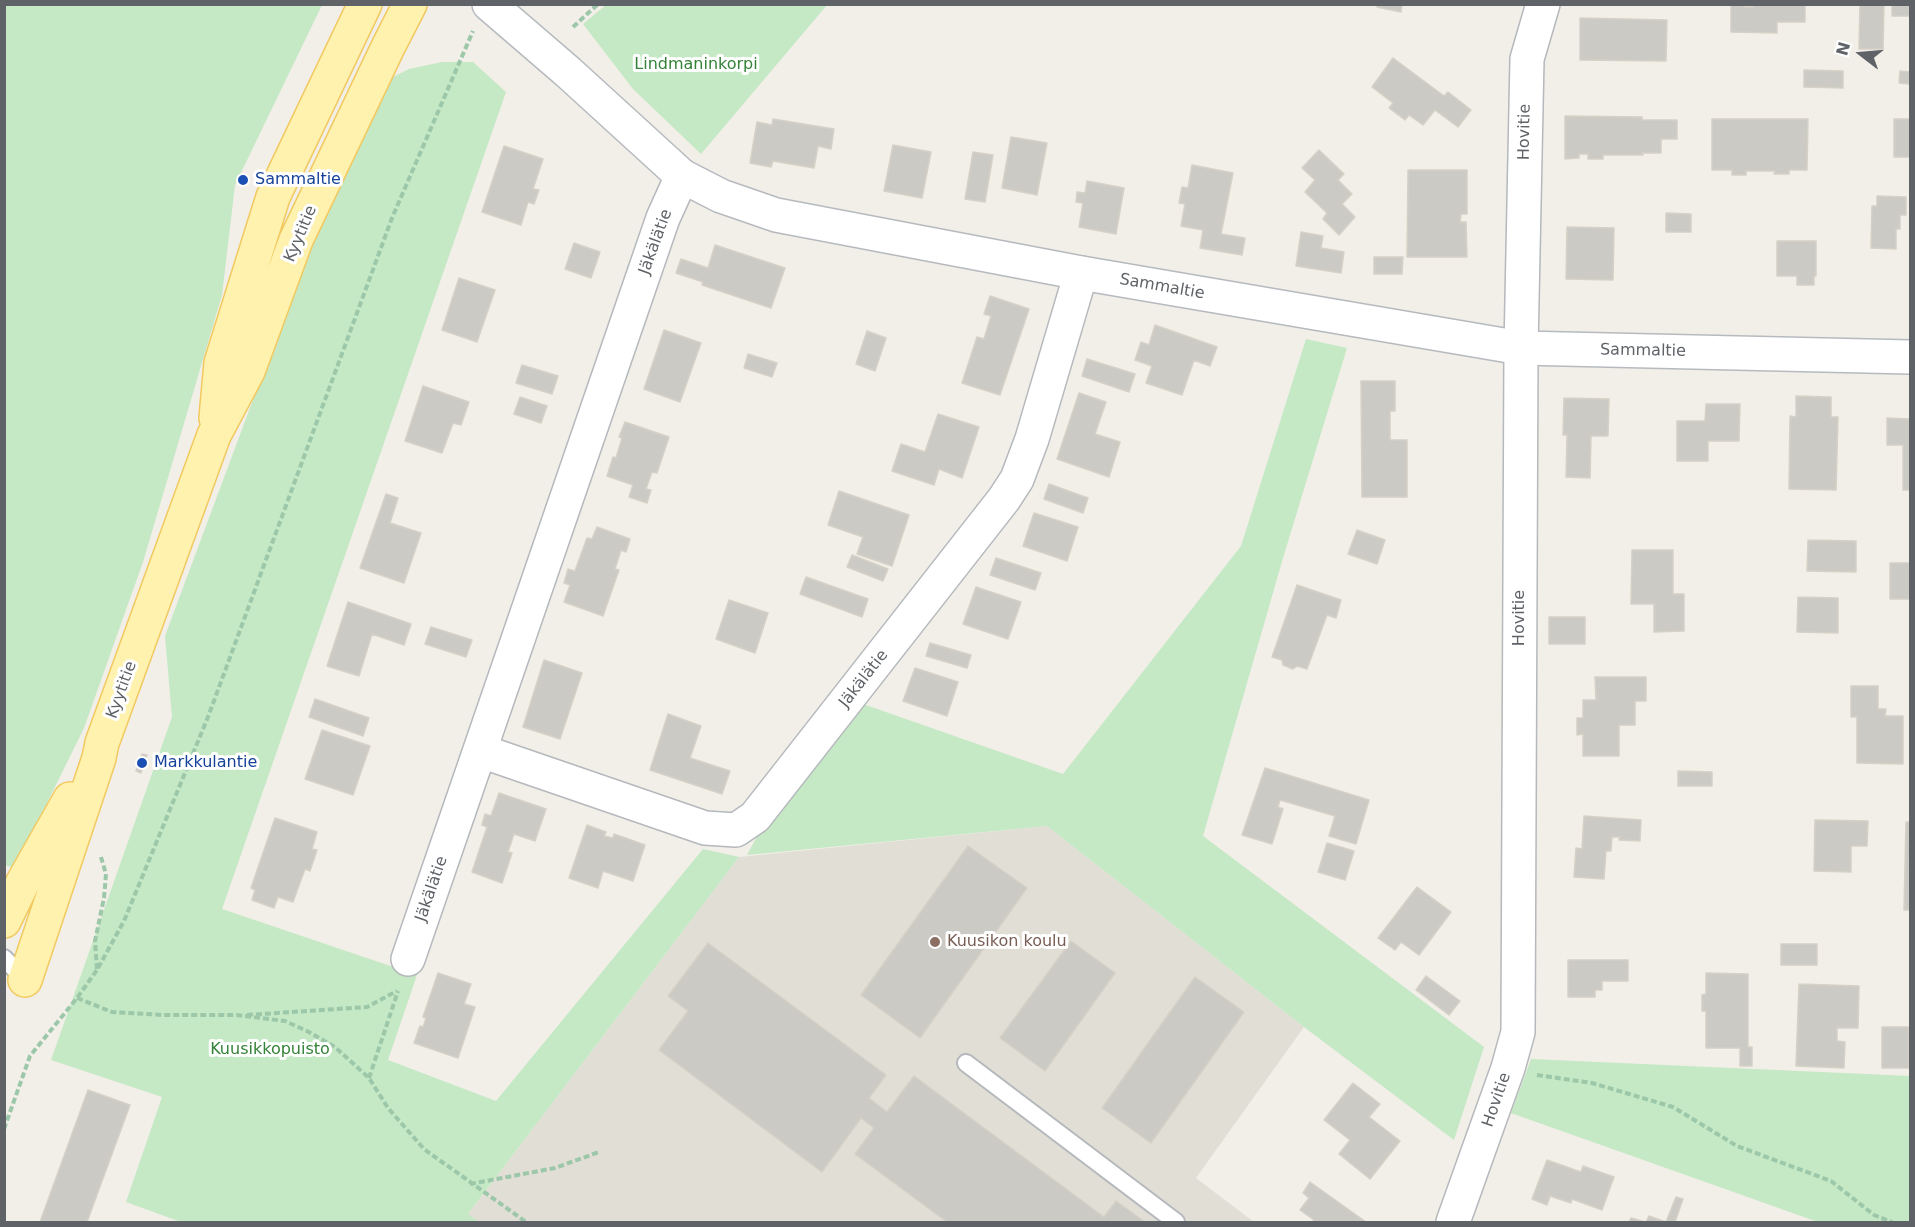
<!DOCTYPE html>
<meta charset="utf-8">
<style>
body{margin:0}
#map{position:relative;width:1915px;height:1227px;overflow:hidden;background:#f1efe8;font-family:"DejaVu Sans",sans-serif}
canvas{display:block}
.frame{position:absolute;inset:0;border:6px solid #5f6368;pointer-events:none}
.north{position:absolute;left:1831px;top:24px;width:60px;height:60px;-webkit-text-stroke:4px #fff;paint-order:stroke;rotate:286deg;font-size:16px;font-weight:700;line-height:24px;text-align:center;color:#5f6368}
.north::after{content:'';display:block;margin:auto;width:21px;height:27px;background:#5f6368;clip-path:polygon(50% 0,100% 100%,50% 72%,0 100%)}
</style>
<div id="map">
<canvas width="1915" height="1227"></canvas>
<div class="frame"></div>
<div class="north">N</div>
</div>
<script>
const ctx = document.querySelector('canvas').getContext('2d');
ctx.lineJoin = 'round';
function fill(path, color) {
  ctx.fillStyle = color;
  ctx.fill(path, 'evenodd');
}
function poly(rows) {
  const path = new Path2D();
  for (const r of rows) {
    path.moveTo(r[0], r[1]);
    for (let i = 2; i < r.length; i += 2) path.lineTo(r[i], r[i + 1]);
  }
  return path;
}
function strokePath(path, color, width, dash) {
  ctx.strokeStyle = color;
  ctx.lineWidth = width;
  ctx.lineCap = dash ? 'butt' : 'round';
  ctx.setLineDash(dash || []);
  ctx.stroke(path);
}
function drawText(font, color, halo, rows, align = 'center') {
  ctx.font = font + ' "DejaVu Sans",sans-serif';
  ctx.lineWidth = 6;
  ctx.setLineDash([]);
  ctx.textBaseline = 'middle';
  ctx.strokeStyle = halo;
  ctx.fillStyle = color;
  for (const [text, x, y, turn = 0] of rows) {
    ctx.save();
    ctx.translate(x, y);
    ctx.rotate((+turn || 0) * Math.PI / 180);
    ctx.textAlign = isNaN(turn) ? turn : align;
    if (halo) ctx.strokeText(text, 0, 0);
    ctx.fillText(text, 0, 0);
    ctx.restore();
  }
}
fill(poly([
 [1047,826,1304,1027,1196,1178,1254,1222,462,1222,739,857]
]), '#e1ded6');
fill(poly([
 [4,5,322,5,235,185,222,295,143,562,84,728,15,868,4,865],
 [606,5,606,4,827,5,701,154,633,89,583,24],
 [442,62,473,62,506,92,222,909,417,975,388,1060,496,1101,703,849,739,857,468,1214,479,1222,181,1222,126,1202,162,1097,51,1060,172,717,165,636,295,287,347,162,387,80,409,69],
 [1306,339,1347,348,1283,558,1203,836,1484,1047,1454,1140,1304,1027,1047,826,747,855,760,831,863,704,1063,774,1241,546],
 [1531,1059,1910,1076,1910,1222,1818,1222,1511,1113]
]), '#c5e8c5');
const building = poly([
 [1378,4,1402,4,1401,12,1377,7,1378,4],
 [1753,4,1805,4,1805,22,1777,22,1777,33,1731,32,1731,5,1744,5,1744,7,1753,7,1753,4],
 [1860,4,1884,4,1883,49,1859,49,1860,4],
 [1892,4,1910,4,1910,16,1892,16,1892,4],
 [1580,18,1667,20,1666,61,1580,60,1580,18],
 [1393,58,1444,96,1448,92,1471,110,1458,127,1435,110,1423,125,1409,115,1405,120,1389,108,1393,103,1372,87,1393,58],
 [1804,70,1843,71,1843,88,1804,87,1804,70],
 [1900,71,1910,72,1910,84,1899,83,1900,71],
 [1565,116,1642,117,1642,120,1677,120,1677,139,1661,139,1661,153,1642,153,1643,155,1603,155,1603,159,1588,159,1588,154,1579,154,1579,158,1565,159,1565,116],
 [773,119,834,129,831,149,818,146,814,168,773,161,771,167,750,163,757,122,772,125,773,119],
 [1712,119,1808,119,1807,170,1789,170,1789,174,1774,174,1775,171,1746,171,1746,175,1732,175,1732,170,1712,170,1712,119],
 [1894,119,1910,119,1910,157,1894,157,1894,119],
 [1011,137,1047,143,1037,195,1002,188,1011,137],
 [893,145,931,152,922,198,884,191,893,145],
 [504,146,543,159,533,189,539,190,534,204,528,202,521,225,482,212,504,146],
 [1319,150,1344,174,1338,180,1352,194,1342,204,1355,217,1339,235,1323,219,1327,213,1305,192,1315,180,1302,168,1319,150],
 [973,152,993,155,985,202,965,199,973,152],
 [1192,165,1233,173,1221,234,1245,238,1242,255,1200,248,1203,230,1181,226,1185,204,1179,203,1182,187,1188,188,1192,165],
 [1408,170,1467,170,1467,214,1461,214,1460,222,1466,222,1467,257,1407,257,1408,170],
 [1087,181,1124,188,1116,234,1079,227,1083,203,1076,202,1077,192,1085,193,1087,181],
 [1877,196,1906,197,1906,215,1900,215,1900,229,1896,229,1896,249,1871,248,1872,206,1877,206,1877,196],
 [1666,213,1691,214,1691,232,1666,232,1666,213],
 [1567,227,1614,228,1613,280,1566,279,1567,227],
 [1301,232,1323,236,1321,248,1344,252,1341,273,1296,266,1301,232],
 [1777,241,1816,241,1816,276,1814,276,1814,285,1797,285,1797,276,1777,276,1777,241],
 [574,243,600,252,591,278,565,269,574,243],
 [715,245,785,268,771,308,702,285,703,282,676,273,681,259,708,268,715,245],
 [1374,257,1403,257,1402,274,1374,274,1374,257],
 [459,278,495,290,477,342,442,330,459,278],
 [990,296,1029,309,1000,395,962,383,977,337,984,339,991,316,984,314,990,296],
 [1155,325,1217,347,1210,366,1194,360,1182,395,1146,383,1152,366,1135,360,1141,342,1149,345,1155,325],
 [664,330,701,343,680,402,644,389,664,330],
 [867,331,886,338,875,371,856,364,867,331],
 [748,354,777,363,772,377,744,368,748,354],
 [1087,359,1135,374,1129,392,1082,376,1087,359],
 [522,365,558,376,552,394,516,383,522,365],
 [1361,381,1395,381,1395,411,1390,411,1390,440,1407,440,1407,497,1362,497,1361,381],
 [423,386,469,402,461,425,453,423,442,453,405,441,423,386],
 [1079,393,1106,402,1095,434,1120,442,1109,477,1057,459,1079,393],
 [1796,396,1831,397,1831,417,1838,417,1836,490,1789,489,1790,416,1796,417,1796,396],
 [520,397,547,406,541,423,514,414,520,397],
 [1564,398,1609,399,1608,436,1591,436,1590,478,1566,477,1567,435,1563,435,1564,398],
 [1706,404,1740,404,1739,441,1708,441,1708,461,1677,461,1677,421,1705,421,1706,404],
 [938,414,979,427,962,478,939,469,934,485,892,471,901,444,925,452,938,414],
 [1887,418,1910,419,1910,490,1903,490,1903,445,1887,445,1887,418],
 [625,422,669,437,657,473,652,472,646,489,651,490,647,503,629,497,633,485,607,476,613,457,616,458,622,438,619,437,625,422],
 [1049,484,1088,498,1083,513,1044,499,1049,484],
 [839,491,909,515,892,566,857,554,863,537,828,525,839,491],
 [386,494,398,498,390,523,421,533,404,583,360,568,386,494],
 [1034,513,1078,527,1067,561,1023,546,1034,513],
 [597,527,630,539,626,552,621,550,615,569,619,570,603,616,564,602,570,585,564,583,568,569,575,571,587,538,592,539,597,527],
 [1357,530,1385,540,1377,564,1348,554,1357,530],
 [1808,540,1856,541,1856,572,1807,571,1808,540],
 [1632,550,1673,550,1673,594,1684,594,1684,631,1654,632,1654,604,1631,604,1632,550],
 [852,555,888,569,883,581,847,567,852,555],
 [996,558,1041,573,1035,590,990,575,996,558],
 [1890,563,1910,563,1910,599,1890,599,1890,563],
 [806,577,868,599,862,617,800,594,806,577],
 [1297,585,1341,600,1336,618,1327,615,1307,669,1297,666,1293,669,1283,665,1282,660,1272,657,1297,585],
 [976,587,1021,602,1008,639,963,624,976,587],
 [1798,597,1838,598,1838,633,1797,632,1798,597],
 [729,600,768,613,755,653,716,639,729,600],
 [348,602,411,624,404,645,372,634,359,676,327,666,348,602],
 [1549,617,1585,617,1585,644,1549,644,1549,617],
 [431,627,472,640,466,657,425,644,431,627],
 [930,643,971,655,967,668,926,656,930,643],
 [544,660,582,673,560,739,523,727,544,660],
 [915,668,958,682,947,716,903,701,915,668],
 [1595,677,1646,677,1646,701,1635,701,1635,725,1619,725,1619,756,1583,756,1583,734,1577,735,1577,718,1583,718,1583,700,1596,700,1595,677],
 [1851,686,1878,686,1878,709,1886,709,1885,716,1903,716,1903,764,1857,763,1857,717,1851,717,1851,686],
 [315,699,369,718,363,736,309,717,315,699],
 [668,714,701,726,690,758,730,771,722,794,650,770,668,714],
 [322,730,370,746,353,795,305,779,322,730],
 [142,754,147,755,141,773,136,771,142,754],
 [1265,768,1369,800,1356,844,1329,836,1335,816,1280,800,1278,807,1283,809,1272,844,1242,835,1265,768],
 [1678,771,1712,772,1712,786,1678,786,1678,771],
 [499,793,546,809,535,841,514,834,508,852,512,853,502,883,472,872,487,827,482,825,485,814,491,816,499,793],
 [1584,816,1641,820,1640,841,1619,840,1620,837,1612,837,1611,851,1606,851,1604,879,1574,877,1576,848,1582,849,1584,816],
 [275,818,317,832,312,849,317,850,310,871,305,869,293,902,278,897,274,908,252,900,255,890,251,888,275,818],
 [1815,820,1868,821,1867,846,1851,846,1851,872,1814,871,1815,820],
 [1906,822,1910,822,1910,910,1904,910,1906,822],
 [587,825,606,832,604,836,613,838,614,834,645,845,633,881,603,871,598,888,569,878,587,825],
 [1327,843,1354,851,1345,880,1318,872,1327,843],
 [968,846,1027,888,920,1038,861,995,968,846],
 [1417,887,1451,912,1419,955,1401,942,1395,950,1378,938,1417,887],
 [1071,941,1115,973,1045,1071,1000,1038,1071,941],
 [708,943,886,1075,869,1098,887,1112,914,1076,1104,1217,1116,1201,1145,1222,947,1222,855,1154,874,1128,861,1118,822,1172,659,1050,688,1011,668,996,708,943],
 [1781,944,1817,944,1817,965,1781,965,1781,944],
 [1568,960,1628,960,1628,981,1602,981,1602,990,1595,990,1595,997,1568,997,1568,960],
 [438,973,471,984,464,1004,475,1007,458,1058,414,1043,420,1026,423,1027,426,1018,423,1017,438,973],
 [1706,973,1748,974,1748,1047,1752,1047,1752,1066,1740,1066,1740,1048,1706,1048,1706,1011,1702,1011,1702,995,1706,994,1706,973],
 [1426,976,1460,1001,1449,1015,1416,990,1426,976],
 [1195,977,1244,1012,1151,1143,1102,1108,1195,977],
 [1799,984,1859,986,1858,1028,1837,1028,1837,1041,1845,1042,1844,1068,1796,1066,1799,984],
 [1882,1027,1909,1027,1909,1068,1882,1068,1882,1027],
 [1353,1083,1380,1104,1369,1117,1400,1141,1370,1179,1339,1154,1350,1140,1324,1120,1353,1083],
 [88,1090,130,1105,87,1222,40,1222,88,1090],
 [1547,1160,1581,1172,1583,1166,1614,1177,1602,1210,1572,1199,1571,1203,1550,1196,1547,1205,1532,1199,1547,1160],
 [1310,1182,1366,1222,1312,1222,1314,1220,1300,1210,1309,1198,1303,1193,1310,1182],
 [1676,1197,1683,1199,1675,1222,1666,1222,1676,1197],
 [1649,1216,1666,1222,1646,1222,1649,1216],
 [1631,1218,1645,1222,1629,1222,1631,1218]
]);
fill(building, '#cccac5');
strokePath(building, '#d6d1c6', 1.5);
const lane = poly([
 [4,958,25,980],
 [966,1063,1176,1222]
]);
const street = poly([
 [481,751,705,828,736,830,755,817,1004,499,1017,479,1032,439,1081,273],
 [408,959,663,218,682,176],
 [1453,1222,1508,1068,1518,1032,1521,348,1527,59,1543,4]
]);
const secondary = poly([
 [489,4,568,72,682,176,721,196,776,215,1081,273,1521,348,1910,357]
]);
const primary = poly([
 [216,418,221,363,273,197,365,4],
 [4,921,23,882,70,799],
 [25,980,99,758,102,743,214,435,248,371,296,240,388,47,410,4]
]);
strokePath(lane, '#b5b8bc', 20);
strokePath(street, '#b5b8bc', 36);
strokePath(secondary, '#b6babf', 36);
strokePath(primary, '#f2c960', 36);
strokePath(poly([
 [573,27,598,4],
 [97,969,95,941,104,898,106,874,101,857],
 [77,998,112,1012,163,1015,237,1015,285,1021,307,1031,335,1047,369,1078,388,1108,424,1149,526,1222],
 [247,1015,367,1007,397,991],
 [1537,1075,1592,1083,1673,1107,1737,1146,1831,1181,1874,1215,1892,1222],
 [369,1078,398,991],
 [4,1129,30,1056,77,998,97,970,124,921,208,717,392,218,473,31],
 [470,1184,555,1168,599,1152]
]), '#9cc7a9', 4, [6, 3]);
strokePath(lane, '#fff', 16);
strokePath(street, '#fff', 33);
strokePath(secondary, '#fff', 33);
strokePath(primary, '#fff2af', 33);
for (const [x, y, r, color] of [
 [243,180,6,"#1a4fb4"],
 [142,763,6,"#1a4fb4"],
 [935,942,6,"#8d6e63"]
]) {
  const dot = new Path2D();
  dot.arc(x, y, r, 0, 2 * Math.PI);
  ctx.fillStyle = color;
  ctx.fill(dot);
  strokePath(dot, '#fff', 2);
}
drawText('16px', '#348238', '#fff', [
 ["Lindmaninkorpi",696,65],
 ["Kuusikkopuisto",270,1050]
]);
drawText('16px', '#5f6368', '#fff', [
 ["Hovitie",1525,132,-89],
 ["Kyytitie",301,234,-67],
 ["Jäkälätie",656,242,-70],
 ["Sammaltie",1162,287,10],
 ["Sammaltie",1643,351,1],
 ["Hovitie",1520,618,-90],
 ["Jäkälätie",864,679,-52],
 ["Kyytitie",122,690,-70],
 ["Jäkälätie",432,889,-71],
 ["Hovitie",1497,1100,-71]
]);
drawText('16px', '#164399', '#fff', [
 ["Sammaltie",255,180],
 ["Markkulantie",154,763]
], 'left');
drawText('16px', '#785e54', '#fff', [
 ["Kuusikon koulu",947,942]
], 'left');
</script>
